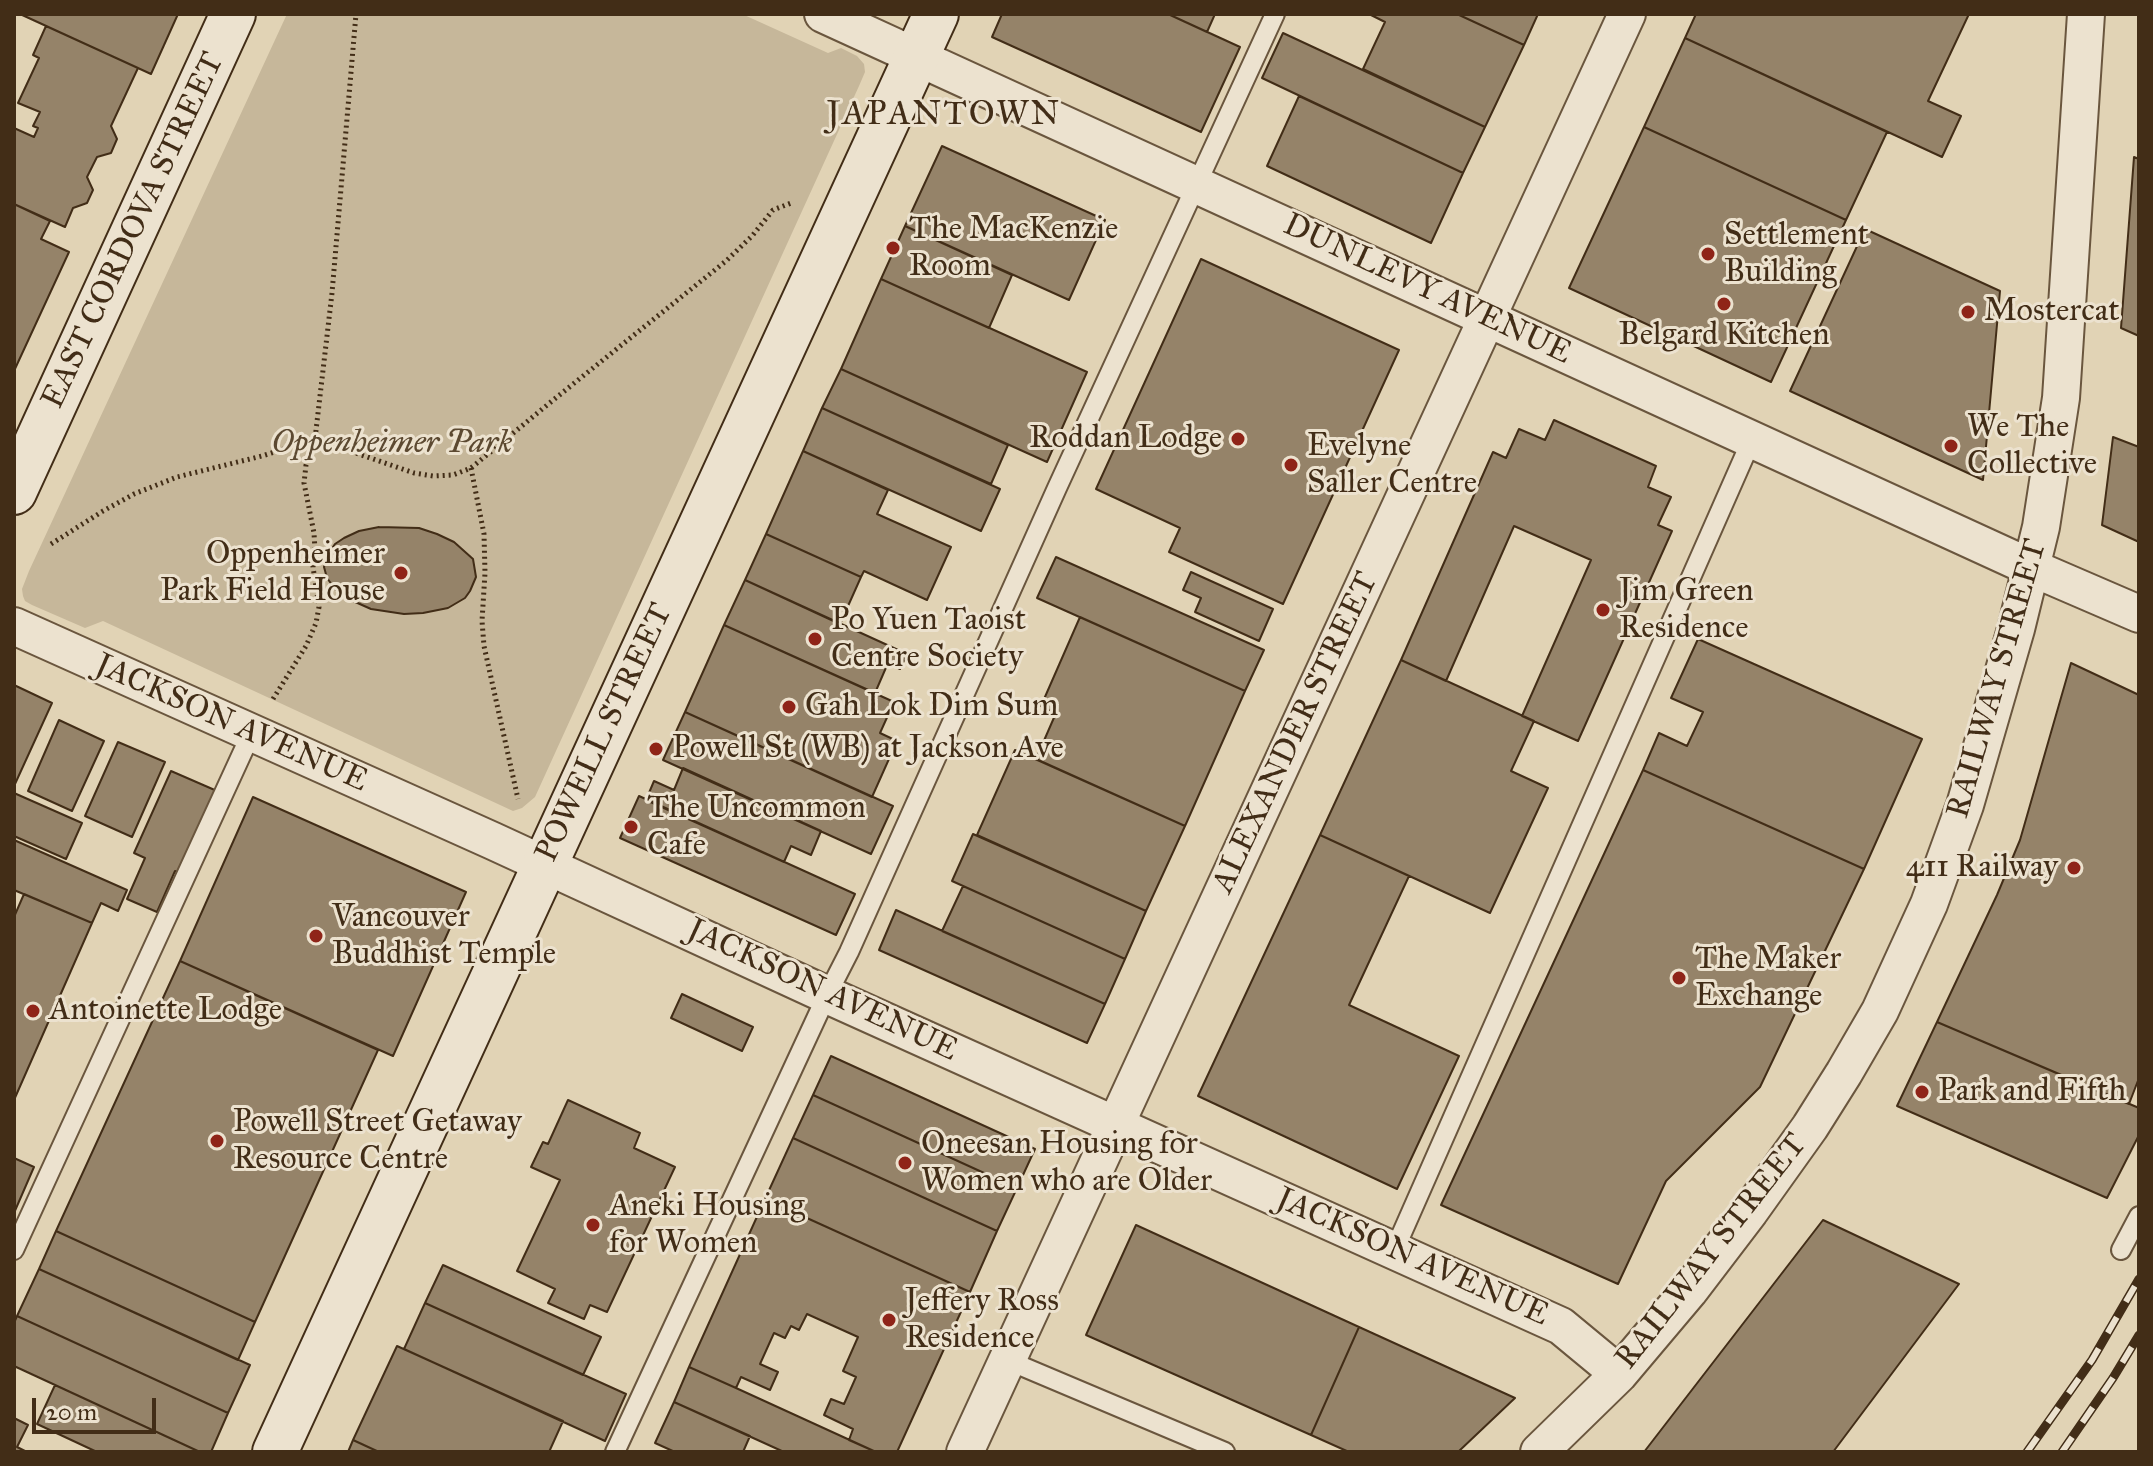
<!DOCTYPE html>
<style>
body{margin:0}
#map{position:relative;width:2153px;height:1466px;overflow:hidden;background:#e1d3b5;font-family:"IM FELL Great Primer",serif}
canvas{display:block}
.frame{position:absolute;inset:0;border:16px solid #422d17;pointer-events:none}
.scale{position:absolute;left:32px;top:1398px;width:124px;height:36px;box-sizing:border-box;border:4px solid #422d17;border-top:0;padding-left:10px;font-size:24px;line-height:28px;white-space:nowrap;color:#422d17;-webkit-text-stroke:6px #ece2cf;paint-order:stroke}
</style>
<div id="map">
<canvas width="2153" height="1466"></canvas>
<div class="frame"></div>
<div class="scale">20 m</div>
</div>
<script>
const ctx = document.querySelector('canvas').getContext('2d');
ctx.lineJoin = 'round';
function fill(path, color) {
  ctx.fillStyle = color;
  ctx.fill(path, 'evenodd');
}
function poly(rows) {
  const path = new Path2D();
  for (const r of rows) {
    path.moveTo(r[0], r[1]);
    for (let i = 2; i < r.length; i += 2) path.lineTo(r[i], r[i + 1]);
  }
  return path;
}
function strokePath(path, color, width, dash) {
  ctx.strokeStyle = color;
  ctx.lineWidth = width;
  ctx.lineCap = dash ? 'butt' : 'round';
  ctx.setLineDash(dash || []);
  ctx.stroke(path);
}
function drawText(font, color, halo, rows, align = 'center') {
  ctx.font = font + ' "IM FELL Great Primer",serif';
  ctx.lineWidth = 6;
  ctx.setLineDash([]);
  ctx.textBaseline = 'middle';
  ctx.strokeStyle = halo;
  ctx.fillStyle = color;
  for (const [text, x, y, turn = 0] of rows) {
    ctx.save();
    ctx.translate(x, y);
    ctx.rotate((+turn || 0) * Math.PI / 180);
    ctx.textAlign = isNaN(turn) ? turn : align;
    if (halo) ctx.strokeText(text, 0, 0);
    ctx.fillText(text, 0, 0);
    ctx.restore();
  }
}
fill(poly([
 [287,14,742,14,828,53,841,48,857,56,864,64,865,72,859,86,535,797,522,808,513,811,103,621,85,628,32,605,25,601,23,596,22,589,29,571]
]), '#c6b79a');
const building = poly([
 [20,14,178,14,151,74,20,14],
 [1002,14,1168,14,1240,47,1201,132,992,37,1002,14],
 [1168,14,1215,14,1207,32,1168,14],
 [1369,14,1457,14,1524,45,1485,127,1363,69,1385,22,1369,14],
 [1457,14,1538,14,1524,45,1457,14],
 [1696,14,1969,14,1928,101,1961,116,1942,157,1685,38,1696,14],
 [46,26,138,68,111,126,117,139,111,153,97,157,87,177,93,190,87,203,73,208,65,227,14,204,14,128,34,137,38,128,33,126,40,112,18,103,39,58,33,55,46,26],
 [1283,33,1485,127,1463,173,1262,78,1283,33],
 [1685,38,1887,132,1846,220,1644,127,1685,38],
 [1299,96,1463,173,1431,243,1267,166,1299,96],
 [1644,127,1846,220,1771,382,1569,288,1644,127],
 [942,146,1105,220,1069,300,905,226,942,146],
 [2134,157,2139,159,2139,336,2121,328,2134,157],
 [14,204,50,221,41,239,69,252,14,371,14,204],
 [905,226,1012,275,989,328,881,279,905,226],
 [1865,229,2000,291,1983,480,1790,391,1865,229],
 [1201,259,1399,350,1283,604,1169,552,1180,528,1096,489,1201,259],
 [881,279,1087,372,1047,462,841,369,881,279],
 [841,369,1008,445,991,484,822,408,841,369],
 [822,408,1000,489,981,531,803,451,822,408],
 [1554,420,1656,466,1648,487,1671,497,1658,525,1672,531,1578,741,1522,716,1591,560,1514,526,1446,681,1401,660,1493,452,1506,458,1519,429,1545,440,1554,420],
 [2113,437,2139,447,2139,542,2102,525,2113,437],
 [803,451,888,490,877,514,951,547,927,600,864,571,861,577,766,534,803,451],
 [379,527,419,528,437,534,454,542,473,559,476,577,470,591,465,598,448,608,423,613,404,614,371,609,344,597,335,589,327,578,324,567,326,557,335,544,344,538,359,531,379,527],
 [766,534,861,577,840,624,745,580,766,534],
 [1056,557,1264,650,1245,691,1037,598,1056,557],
 [1191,572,1273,609,1259,641,1195,612,1201,598,1183,590,1191,572],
 [745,580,907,654,900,669,888,663,875,693,724,625,745,580],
 [1080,617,1245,691,1185,826,1036,759,1056,713,1041,706,1080,617],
 [724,625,894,702,880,733,897,741,872,797,685,712,724,625],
 [1698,639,1922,739,1864,869,1643,770,1659,733,1687,746,1703,712,1671,698,1698,639],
 [1401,660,1534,721,1511,771,1548,788,1490,913,1320,835,1401,660],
 [2071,663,2139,695,2139,1078,2129,1104,1937,1022,1997,895,2020,840,2071,663],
 [14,685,52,703,15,784,14,783,14,685],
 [685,712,893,806,871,854,663,760,685,712],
 [59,720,104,741,72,811,28,791,59,720],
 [118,742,165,762,132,837,85,816,118,742],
 [1015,750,1185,826,1146,911,977,835,1015,750],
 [683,768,821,831,811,855,791,846,784,862,646,800,654,781,674,790,683,768],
 [1643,770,1864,869,1760,1087,1666,1181,1618,1284,1441,1205,1643,770],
 [171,771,217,791,181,874,175,871,157,912,127,899,145,858,134,853,171,771],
 [14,793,82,823,66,859,14,836,14,793],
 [639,796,855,894,836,935,620,838,639,796],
 [253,797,466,892,393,1056,180,961,253,797],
 [973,834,1146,911,1125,959,952,881,973,834],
 [1320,835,1409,876,1349,1005,1459,1056,1397,1189,1198,1096,1320,835],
 [14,840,127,890,118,911,101,903,92,923,14,890,14,840],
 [963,886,1125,959,1105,1004,942,931,963,886],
 [24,894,92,923,14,1100,14,917,24,894],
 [896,910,1105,1004,1087,1043,879,950,896,910],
 [180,961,378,1050,255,1322,56,1231,180,961],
 [682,994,753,1027,742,1051,671,1018,682,994],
 [1937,1022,2139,1108,2139,1135,2107,1198,1897,1106,1937,1022],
 [831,1056,1035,1149,1017,1188,813,1095,831,1056],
 [813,1095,1017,1188,997,1231,793,1138,813,1095],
 [568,1100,640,1133,634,1148,675,1167,607,1312,590,1305,584,1319,548,1303,555,1289,517,1271,560,1180,531,1167,543,1142,548,1144,568,1100],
 [793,1138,997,1231,970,1292,765,1199,793,1138],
 [14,1158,34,1167,14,1213,14,1158],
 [765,1199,970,1292,897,1452,876,1452,849,1440,853,1429,824,1415,831,1399,844,1404,856,1377,843,1371,858,1337,807,1314,799,1330,791,1326,785,1338,774,1333,760,1364,778,1372,770,1390,741,1377,736,1388,689,1367,765,1199],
 [1823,1220,1959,1284,1833,1452,1644,1452,1823,1220],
 [1136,1225,1359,1327,1311,1435,1086,1335,1136,1225],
 [56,1231,255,1322,238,1360,39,1269,56,1231],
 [443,1265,601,1337,583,1375,425,1303,443,1265],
 [39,1269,250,1365,228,1413,17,1316,39,1269],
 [425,1303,626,1394,605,1441,404,1349,425,1303],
 [17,1316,228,1413,211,1452,200,1452,14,1366,14,1323,17,1316],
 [1359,1327,1515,1398,1458,1452,1349,1452,1311,1435,1359,1327],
 [397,1346,563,1421,549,1452,379,1452,353,1440,397,1346],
 [689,1367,736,1388,876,1452,784,1452,674,1402,689,1367],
 [55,1385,200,1452,97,1452,37,1424,55,1385],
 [674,1402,750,1436,743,1452,675,1452,655,1443,674,1402],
 [14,1418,28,1425,17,1447,27,1452,14,1452,14,1418],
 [353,1440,379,1452,348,1452,353,1440]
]);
fill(building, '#958369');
strokePath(building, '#422d17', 2);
const lane = poly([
 [14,1250,251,734],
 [2121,1250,2139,1216],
 [1394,1251,1752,439],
 [1007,1360,1225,1452],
 [615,1452,827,995,849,952,1057,488,1275,14]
]);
const street = poly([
 [823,14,2030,567,2139,614],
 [14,626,493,841,827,995,1561,1326,1619,1374],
 [965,1452,1627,14],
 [1539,1452,1619,1374,1689,1291,1750,1211,1810,1127,1844,1073,1880,1011,1929,904,1965,805,2016,629,2041,527,2061,398,2086,14]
]);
const secondary = poly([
 [14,492,233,14],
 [275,1452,936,14]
]);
strokePath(lane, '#6a563e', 22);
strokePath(street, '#6a563e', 40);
strokePath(secondary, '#422d17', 48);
strokePath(poly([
 [471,468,484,534,485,573,482,621,484,646,518,799],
 [51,544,103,511,134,494,177,477,262,456,315,439,414,473,433,476,453,475,471,468,552,401,726,261,752,236,773,210,791,203],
 [273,699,306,646,316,623,319,607,313,567,315,550,314,533,304,483,306,465,315,439,332,293,356,14]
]), '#422d17', 5, [2, 4]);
strokePath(lane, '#ece2cf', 18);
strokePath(street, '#ece2cf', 36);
strokePath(secondary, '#ece2cf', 44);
const rail = poly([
 [2027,1452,2092,1360,2139,1279],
 [2062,1452,2113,1378,2139,1335]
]);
strokePath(rail, '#422d17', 9);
strokePath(rail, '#ece2cf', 6, [18]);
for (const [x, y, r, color] of [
 [893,248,8,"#8f2418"],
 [1708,254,8,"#8f2418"],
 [1724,304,8,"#8f2418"],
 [1968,312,8,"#8f2418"],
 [1238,439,8,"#8f2418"],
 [1951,446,8,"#8f2418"],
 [1291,465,8,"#8f2418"],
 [401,573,8,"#8f2418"],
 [1603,610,8,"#8f2418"],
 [815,639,8,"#8f2418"],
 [789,707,8,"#8f2418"],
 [656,749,8,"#8f2418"],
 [631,827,8,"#8f2418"],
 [2074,868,8,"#8f2418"],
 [316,936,8,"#8f2418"],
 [1679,978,8,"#8f2418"],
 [33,1011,8,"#8f2418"],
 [1922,1092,8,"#8f2418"],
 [217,1141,8,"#8f2418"],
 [905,1163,8,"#8f2418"],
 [593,1225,8,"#8f2418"],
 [889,1320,8,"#8f2418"]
]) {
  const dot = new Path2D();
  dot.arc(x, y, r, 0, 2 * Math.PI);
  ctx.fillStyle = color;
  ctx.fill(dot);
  strokePath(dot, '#ece2cf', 3);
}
drawText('32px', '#422d17', '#ece2cf', [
 ["The MacKenzie",909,230],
 ["Room",909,267],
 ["Settlement",1724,236],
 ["Building",1724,273],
 ["Mostercat",1984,312],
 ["Belgard Kitchen",1724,336,"center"],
 ["We The",1967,428],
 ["Collective",1967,465],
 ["Roddan Lodge",1222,439,"right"],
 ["Evelyne",1307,447],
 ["Saller Centre",1307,484],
 ["Oppenheimer",385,555,"right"],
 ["Park Field House",385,592,"right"],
 ["Jim Green",1619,592],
 ["Residence",1619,629],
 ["Po Yuen Taoist",831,621],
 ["Centre Society",831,658],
 ["Gah Lok Dim Sum",805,707],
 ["Powell St (WB) at Jackson Ave",672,749],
 ["The Uncommon",647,809],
 ["Cafe",647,846],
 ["411 Railway",2058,868,"right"],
 ["Vancouver",332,918],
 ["Buddhist Temple",332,955],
 ["The Maker",1695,960],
 ["Exchange",1695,997],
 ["Antoinette Lodge",49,1011],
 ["Park and Fifth",1938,1092],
 ["Powell Street Getaway",233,1123],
 ["Resource Centre",233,1160],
 ["Oneesan Housing for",921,1145],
 ["Women who are Older",921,1182],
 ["Aneki Housing",609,1207],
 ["for Women",609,1244],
 ["Jeffery Ross",905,1302],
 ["Residence",905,1339]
], 'left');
drawText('32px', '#422d17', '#ece2cf', [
 ["EAST CORDOVA STREET",134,231,-65],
 ["DUNLEVY AVENUE",1427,290,25],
 ["RAILWAY STREET",1998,679,-74],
 ["JACKSON AVENUE",231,724,24],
 ["POWELL STREET",605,733,-65],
 ["ALEXANDER STREET",1296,733,-65],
 ["JACKSON AVENUE",822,991,25],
 ["RAILWAY STREET",1712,1252,-52],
 ["JACKSON AVENUE",1412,1258,24]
]);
drawText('italic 32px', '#5c4931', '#ece2cf', [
 ["Oppenheimer Park",392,444]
]);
ctx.letterSpacing = '2px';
drawText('34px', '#422d17', '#ece2cf', [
 ["JAPANTOWN",944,116]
]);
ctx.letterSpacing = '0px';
</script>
